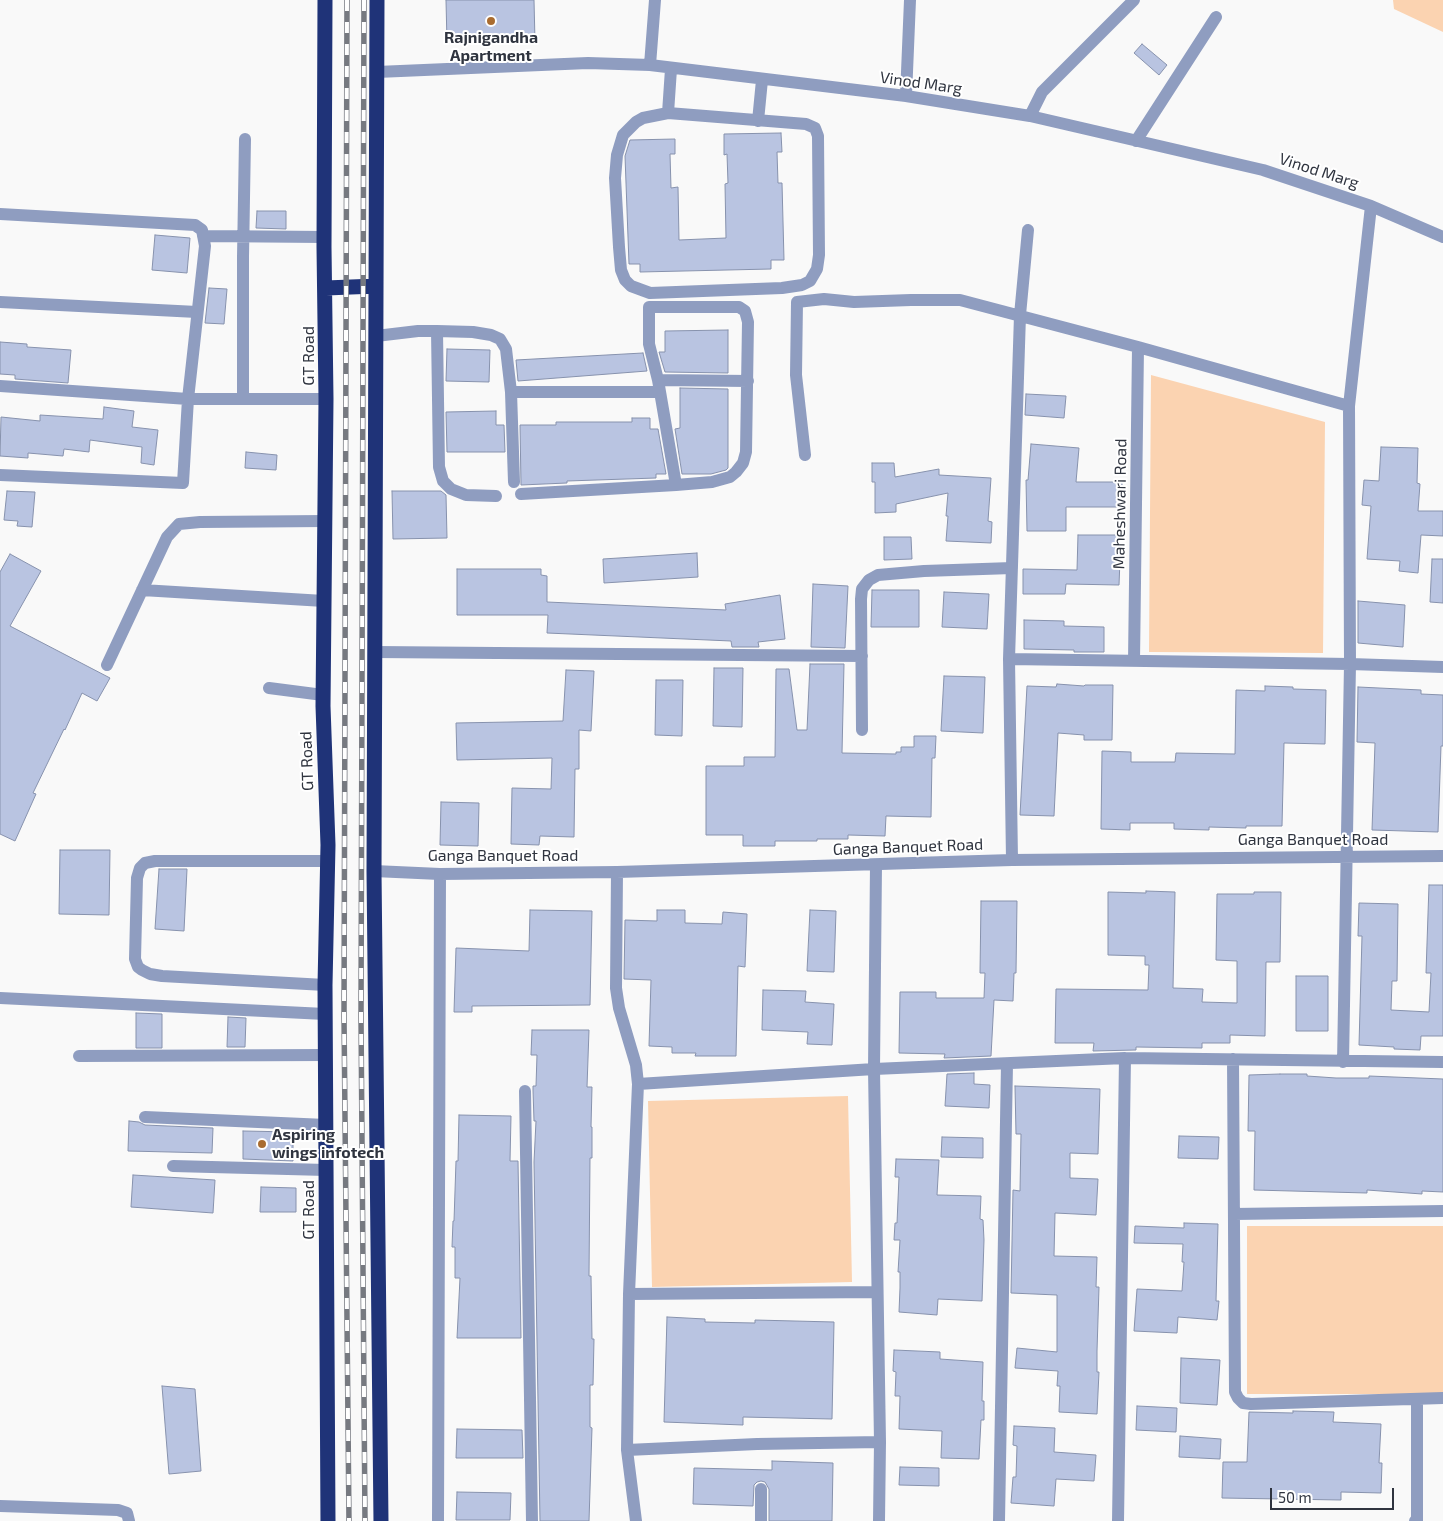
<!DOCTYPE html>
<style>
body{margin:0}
#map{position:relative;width:1443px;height:1521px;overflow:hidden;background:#f9f9f9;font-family:"Exo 2",sans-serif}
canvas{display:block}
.scale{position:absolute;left:1270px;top:1488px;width:124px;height:22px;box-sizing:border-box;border:2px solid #2f343f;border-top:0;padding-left:6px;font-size:15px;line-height:18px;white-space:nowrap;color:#2f343f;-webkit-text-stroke:4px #fff;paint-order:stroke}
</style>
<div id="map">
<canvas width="1443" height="1521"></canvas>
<div class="scale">50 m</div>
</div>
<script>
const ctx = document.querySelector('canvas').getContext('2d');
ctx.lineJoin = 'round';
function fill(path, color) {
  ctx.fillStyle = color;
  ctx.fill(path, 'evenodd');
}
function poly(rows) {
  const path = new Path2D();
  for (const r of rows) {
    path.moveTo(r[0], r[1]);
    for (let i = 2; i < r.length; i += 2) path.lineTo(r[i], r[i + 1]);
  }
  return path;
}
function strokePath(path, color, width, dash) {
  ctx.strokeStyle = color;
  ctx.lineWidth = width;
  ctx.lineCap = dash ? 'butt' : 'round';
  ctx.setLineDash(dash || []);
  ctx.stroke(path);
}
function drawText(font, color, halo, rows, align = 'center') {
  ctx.font = font + ' "Exo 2",sans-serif';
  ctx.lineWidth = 4;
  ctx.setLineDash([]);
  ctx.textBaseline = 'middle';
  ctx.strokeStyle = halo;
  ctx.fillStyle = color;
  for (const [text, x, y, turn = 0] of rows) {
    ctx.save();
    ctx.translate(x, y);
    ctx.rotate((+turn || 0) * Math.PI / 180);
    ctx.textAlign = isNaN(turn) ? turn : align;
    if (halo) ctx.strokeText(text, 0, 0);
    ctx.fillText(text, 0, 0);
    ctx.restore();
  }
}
fill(poly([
 [1393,0,1443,0,1443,32,1394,9],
 [1151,375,1325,422,1323,653,1149,652],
 [848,1096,852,1282,652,1287,648,1101],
 [1247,1226,1443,1226,1443,1394,1247,1394]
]), '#fbd3b1');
const building = poly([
 [446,0,534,0,535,42,447,43,446,0],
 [1142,44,1167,65,1159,75,1134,53,1142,44],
 [781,133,782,152,777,152,778,183,782,183,784,260,771,260,771,269,640,272,640,264,629,264,625,156,630,140,675,139,675,154,670,154,671,188,678,187,679,240,726,238,725,184,728,183,727,154,724,155,724,134,781,133],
 [257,211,286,211,286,229,256,228,257,211],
 [155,235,190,238,187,273,152,270,155,235],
 [209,288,227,289,224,324,205,323,209,288],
 [728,330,728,373,665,372,659,352,665,352,665,331,728,330],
 [0,342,27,344,27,347,71,350,68,383,15,379,15,375,0,374,0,342],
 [447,349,490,350,489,382,446,381,447,349],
 [643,353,647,371,518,381,516,360,643,353],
 [680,388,728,389,728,468,726,470,711,474,682,474,675,429,680,428,680,388],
 [1026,394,1066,396,1064,418,1025,415,1026,394],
 [104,407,134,411,132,427,158,430,154,465,141,463,142,447,90,440,89,452,64,449,63,456,28,453,28,458,0,456,1,417,40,421,40,415,103,419,104,407],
 [496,411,496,425,504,425,505,452,447,452,446,412,496,411],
 [632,418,650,418,650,429,658,429,666,474,656,474,656,478,567,481,567,483,521,485,520,425,556,425,556,422,632,422,632,418],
 [1031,444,1079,448,1076,482,1122,482,1122,507,1066,507,1066,531,1027,531,1026,480,1028,480,1031,444],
 [1381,447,1418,448,1417,483,1420,484,1418,511,1443,511,1443,536,1421,535,1418,573,1399,571,1400,561,1367,559,1371,506,1362,505,1364,480,1379,481,1381,447],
 [246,452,277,455,276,470,245,468,246,452],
 [872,463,894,463,895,477,939,469,939,475,991,478,988,521,992,522,991,543,946,541,948,516,946,516,948,493,896,504,896,512,875,513,875,482,872,482,872,463],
 [7,491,35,492,32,527,17,526,18,521,4,520,7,491],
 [392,491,441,491,446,495,447,538,393,539,392,491],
 [1078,535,1118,535,1117,560,1120,560,1119,585,1066,584,1065,594,1023,594,1023,569,1077,570,1078,535],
 [884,537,911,537,912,559,884,560,884,537],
 [697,553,698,577,604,583,603,559,697,553],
 [10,554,41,571,10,626,110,678,97,701,82,693,65,730,64,729,33,793,36,794,15,841,0,834,0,572,10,554],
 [1432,559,1443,559,1443,603,1430,602,1432,559],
 [457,569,541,569,541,575,547,576,547,602,726,610,725,604,780,595,785,639,758,642,759,647,732,647,731,641,547,633,548,615,457,615,457,569],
 [813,584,848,586,845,648,811,647,813,584],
 [872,590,919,590,919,627,871,627,872,590],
 [944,592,989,594,987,629,942,627,944,592],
 [1358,601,1405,605,1403,647,1358,643,1358,601],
 [1024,620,1064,621,1064,626,1104,627,1104,652,1074,652,1074,650,1024,649,1024,620],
 [810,664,844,664,842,753,896,754,896,752,901,752,901,747,914,747,914,736,936,736,935,758,932,758,931,817,886,816,885,836,848,835,848,839,817,839,817,841,775,841,775,846,743,846,743,835,706,835,706,766,744,766,744,757,775,757,776,669,789,669,797,730,807,730,810,664],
 [714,668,743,668,742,727,713,726,714,668],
 [566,670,594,671,591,731,579,730,579,769,575,769,574,837,540,836,539,845,511,844,512,788,551,789,552,758,457,760,456,723,563,721,566,670],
 [944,676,985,677,983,733,941,731,944,676],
 [656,680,683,680,682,736,655,735,656,680],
 [1057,684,1084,686,1085,685,1113,685,1112,740,1084,740,1084,735,1058,733,1054,816,1020,815,1027,686,1056,687,1057,684],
 [1265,686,1293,687,1293,689,1326,690,1325,744,1284,743,1282,826,1246,826,1246,828,1209,827,1209,830,1174,829,1174,823,1130,823,1130,830,1101,829,1102,751,1131,752,1131,762,1175,762,1176,753,1235,754,1236,690,1265,691,1265,686],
 [1358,687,1421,690,1421,694,1443,695,1443,746,1441,746,1438,832,1372,830,1375,743,1357,742,1358,687],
 [441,802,479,803,478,846,440,845,441,802],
 [60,850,110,850,109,915,59,914,60,850],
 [159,869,187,869,184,931,155,929,159,869],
 [1429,885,1443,885,1443,1036,1421,1036,1420,1050,1394,1049,1394,1047,1359,1045,1362,936,1358,936,1359,903,1398,904,1397,981,1392,981,1391,1010,1429,1012,1431,973,1426,973,1429,885],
 [1146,891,1175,892,1173,988,1203,989,1202,1002,1237,1003,1237,961,1216,960,1217,894,1254,894,1254,892,1281,892,1280,962,1266,962,1265,1036,1230,1035,1230,1043,1202,1043,1202,1048,1136,1047,1136,1050,1093,1051,1094,1043,1055,1043,1056,989,1148,990,1149,965,1145,965,1145,956,1108,955,1108,892,1146,893,1146,891],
 [981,901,1017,901,1016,973,1014,973,1013,1001,994,1000,991,1056,944,1058,945,1054,899,1053,900,992,936,992,936,998,984,998,985,973,980,973,981,901],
 [530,910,592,911,590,1005,472,1006,472,1012,454,1012,456,948,529,951,530,910],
 [657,910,685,910,685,923,722,924,723,912,747,914,745,967,738,966,736,1056,695,1056,696,1053,672,1053,672,1047,649,1046,651,980,624,979,625,920,657,921,657,910],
 [810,910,836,911,834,972,807,971,810,910],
 [1296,976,1328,976,1328,1031,1296,1031,1296,976],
 [763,990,806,991,805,1002,834,1004,832,1045,807,1044,808,1032,762,1030,763,990],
 [136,1013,162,1014,162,1048,136,1048,136,1013],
 [228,1017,246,1018,245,1047,227,1047,228,1017],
 [532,1030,589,1030,587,1087,592,1087,591,1127,592,1127,592,1158,590,1158,589,1276,591,1276,592,1339,594,1339,593,1385,590,1385,590,1427,592,1428,589,1521,540,1521,534,1162,536,1121,534,1121,533,1090,533,1086,536,1086,537,1055,531,1055,532,1030],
 [974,1073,974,1084,990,1085,989,1108,945,1106,947,1074,974,1073],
 [1280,1074,1307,1074,1307,1076,1336,1078,1369,1078,1369,1076,1443,1079,1443,1192,1422,1191,1422,1194,1367,1190,1367,1193,1254,1190,1255,1131,1248,1131,1249,1075,1280,1074],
 [1015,1086,1100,1089,1098,1154,1070,1153,1070,1178,1098,1179,1096,1215,1055,1213,1054,1256,1097,1257,1096,1287,1099,1287,1097,1351,1097,1372,1099,1372,1097,1414,1059,1412,1060,1386,1057,1386,1058,1371,1015,1368,1017,1348,1057,1352,1057,1295,1011,1293,1013,1190,1020,1191,1021,1134,1016,1134,1015,1086],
 [459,1115,511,1116,510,1161,518,1161,521,1338,457,1338,460,1278,455,1278,455,1247,452,1247,453,1221,454,1221,456,1161,458,1161,459,1115],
 [129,1121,139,1122,145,1125,213,1128,212,1153,128,1151,129,1121],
 [243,1131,293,1132,293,1161,243,1159,243,1131],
 [1179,1136,1219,1137,1218,1159,1178,1158,1179,1136],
 [942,1137,983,1138,983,1158,941,1157,942,1137],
 [896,1159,939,1160,937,1195,981,1196,980,1219,983,1220,984,1240,982,1301,938,1299,937,1315,899,1312,900,1288,900,1272,898,1272,900,1240,894,1240,895,1223,897,1223,899,1177,895,1177,896,1159],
 [133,1175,215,1180,213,1213,131,1207,133,1175],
 [261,1187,296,1188,296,1212,260,1212,261,1187],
 [1184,1223,1218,1224,1216,1301,1219,1301,1217,1320,1178,1317,1177,1333,1134,1331,1137,1289,1182,1291,1184,1262,1182,1262,1183,1244,1134,1243,1135,1226,1184,1228,1184,1223],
 [667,1317,705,1319,705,1322,755,1323,755,1320,834,1322,832,1419,743,1417,743,1425,664,1422,667,1317],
 [894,1350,940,1352,940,1359,983,1362,982,1401,984,1401,984,1420,981,1420,979,1459,941,1458,942,1431,899,1429,900,1396,895,1396,896,1372,893,1371,894,1350],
 [1181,1358,1220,1360,1217,1405,1180,1403,1181,1358],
 [162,1386,195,1389,201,1471,169,1474,162,1386],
 [1137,1406,1177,1408,1176,1432,1136,1430,1137,1406],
 [1293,1411,1334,1412,1333,1422,1381,1424,1379,1463,1382,1463,1381,1493,1341,1492,1341,1500,1222,1498,1223,1462,1247,1462,1249,1412,1293,1413,1293,1411],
 [1014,1426,1055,1428,1054,1452,1096,1455,1094,1481,1056,1479,1054,1506,1011,1503,1013,1477,1016,1477,1017,1446,1013,1445,1014,1426],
 [457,1429,522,1430,523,1458,456,1458,457,1429],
 [1180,1436,1221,1439,1220,1459,1179,1457,1180,1436],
 [772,1461,833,1463,832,1521,769,1521,769,1489,765,1482,761,1481,757,1482,754,1485,753,1506,693,1504,694,1468,772,1470,772,1461],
 [900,1467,939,1468,939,1486,899,1485,900,1467],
 [457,1492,511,1493,510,1520,456,1520,457,1492]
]);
fill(building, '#b9c4e1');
strokePath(building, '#8792ad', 1);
strokePath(poly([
 [650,65,655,0],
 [377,72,588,63,650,65,906,96,1030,116,1263,170,1371,206,1443,237],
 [906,96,910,0],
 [668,113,806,124,815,128,818,136,819,255,817,269,810,281,802,285,782,288,650,293,631,286,625,280,621,270,619,247,615,178,617,155,623,135,636,122,643,118,668,113],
 [668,113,671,69],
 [1030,116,1042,92,1134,0],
 [758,121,762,80],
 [1136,141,1216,17],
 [0,214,195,225,202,230,205,246,188,399,183,483,0,475],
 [203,236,324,237],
 [0,302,197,312],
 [649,307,739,307,745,311,748,322,746,452,743,463,736,472,730,477,712,482,676,485,658,380,649,344,649,307],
 [437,331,439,467,443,481,451,489,466,495,496,496],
 [376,336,418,331,437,331,473,332,491,335,500,339,506,349,511,392,660,392],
 [658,380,748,381],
 [0,386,188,399,326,399],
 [511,392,514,482],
 [243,398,243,257,245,139],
 [805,455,796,375,797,302,824,299,854,302,911,300,960,300,1138,347,1349,406],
 [521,494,676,485],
 [142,590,324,601],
 [375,652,862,656],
 [1009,659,1350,664,1443,667],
 [1134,661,1138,347],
 [107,665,167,537,179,524,200,522,325,521],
 [269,688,323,695],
 [862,730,861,599,862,589,869,580,878,575,924,571,1012,568],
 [1012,860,1009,659,1020,315,1028,230],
 [876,865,874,1069,880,1442,879,1521],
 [374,871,440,874,617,872,1012,860,1443,856],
 [617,872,616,988,619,1008,636,1065,638,1084,629,1294,627,1450,636,1521],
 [325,985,162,976,150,974,142,970,138,967,135,959,137,878,140,868,145,863,155,861,328,861],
 [0,998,325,1014],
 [79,1056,325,1055],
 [1233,1059,1235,1392,1238,1398,1243,1403,1251,1404,1443,1398],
 [1343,1062,1350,664,1349,406,1371,206],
 [638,1084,874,1069,1125,1058,1443,1062],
 [525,1091,532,1521],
 [145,1117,326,1125],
 [173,1166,326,1170],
 [1234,1214,1443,1211],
 [629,1294,877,1292],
 [627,1450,757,1444,880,1442],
 [761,1489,761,1521],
 [0,1506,118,1510,127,1513,129,1521],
 [438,1521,440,874],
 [999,1521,1007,1064],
 [1118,1521,1125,1058],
 [1415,1521,1417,1521,1417,1399]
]), '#8f9dc0', 12);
strokePath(poly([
 [325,0,324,247,326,399,323,706,328,845,325,985,328,1521],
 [377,0,374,871,381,1521],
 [326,288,376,286]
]), '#1f3378', 15);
const rail = poly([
 [347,0,344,1016,349,1521],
 [364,0,361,1016,365,1521]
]);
strokePath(rail, '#767980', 5.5);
strokePath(rail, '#fff', 4, [11]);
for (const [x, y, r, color] of [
 [491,21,5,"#a96c30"],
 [262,1144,5,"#a96c30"]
]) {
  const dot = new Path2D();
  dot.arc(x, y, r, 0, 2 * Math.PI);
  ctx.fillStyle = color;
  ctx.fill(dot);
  strokePath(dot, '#fff', 2);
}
drawText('bold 16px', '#2f343f', '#fff', [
 ["Rajnigandha",491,38],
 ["Apartment",491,56],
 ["Aspiring",272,1135,"left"],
 ["wings infotech",272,1153,"left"]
]);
drawText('16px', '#2f343f', '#fff', [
 ["Vinod Marg",921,83,8],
 ["Vinod Marg",1319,171,18],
 ["GT Road",309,356,-90],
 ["Maheshwari Road",1120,504,-89],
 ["GT Road",307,761,-92],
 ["Ganga Banquet Road",1313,840],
 ["Ganga Banquet Road",908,847,-2],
 ["Ganga Banquet Road",503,856],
 ["GT Road",309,1210,-90]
]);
</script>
